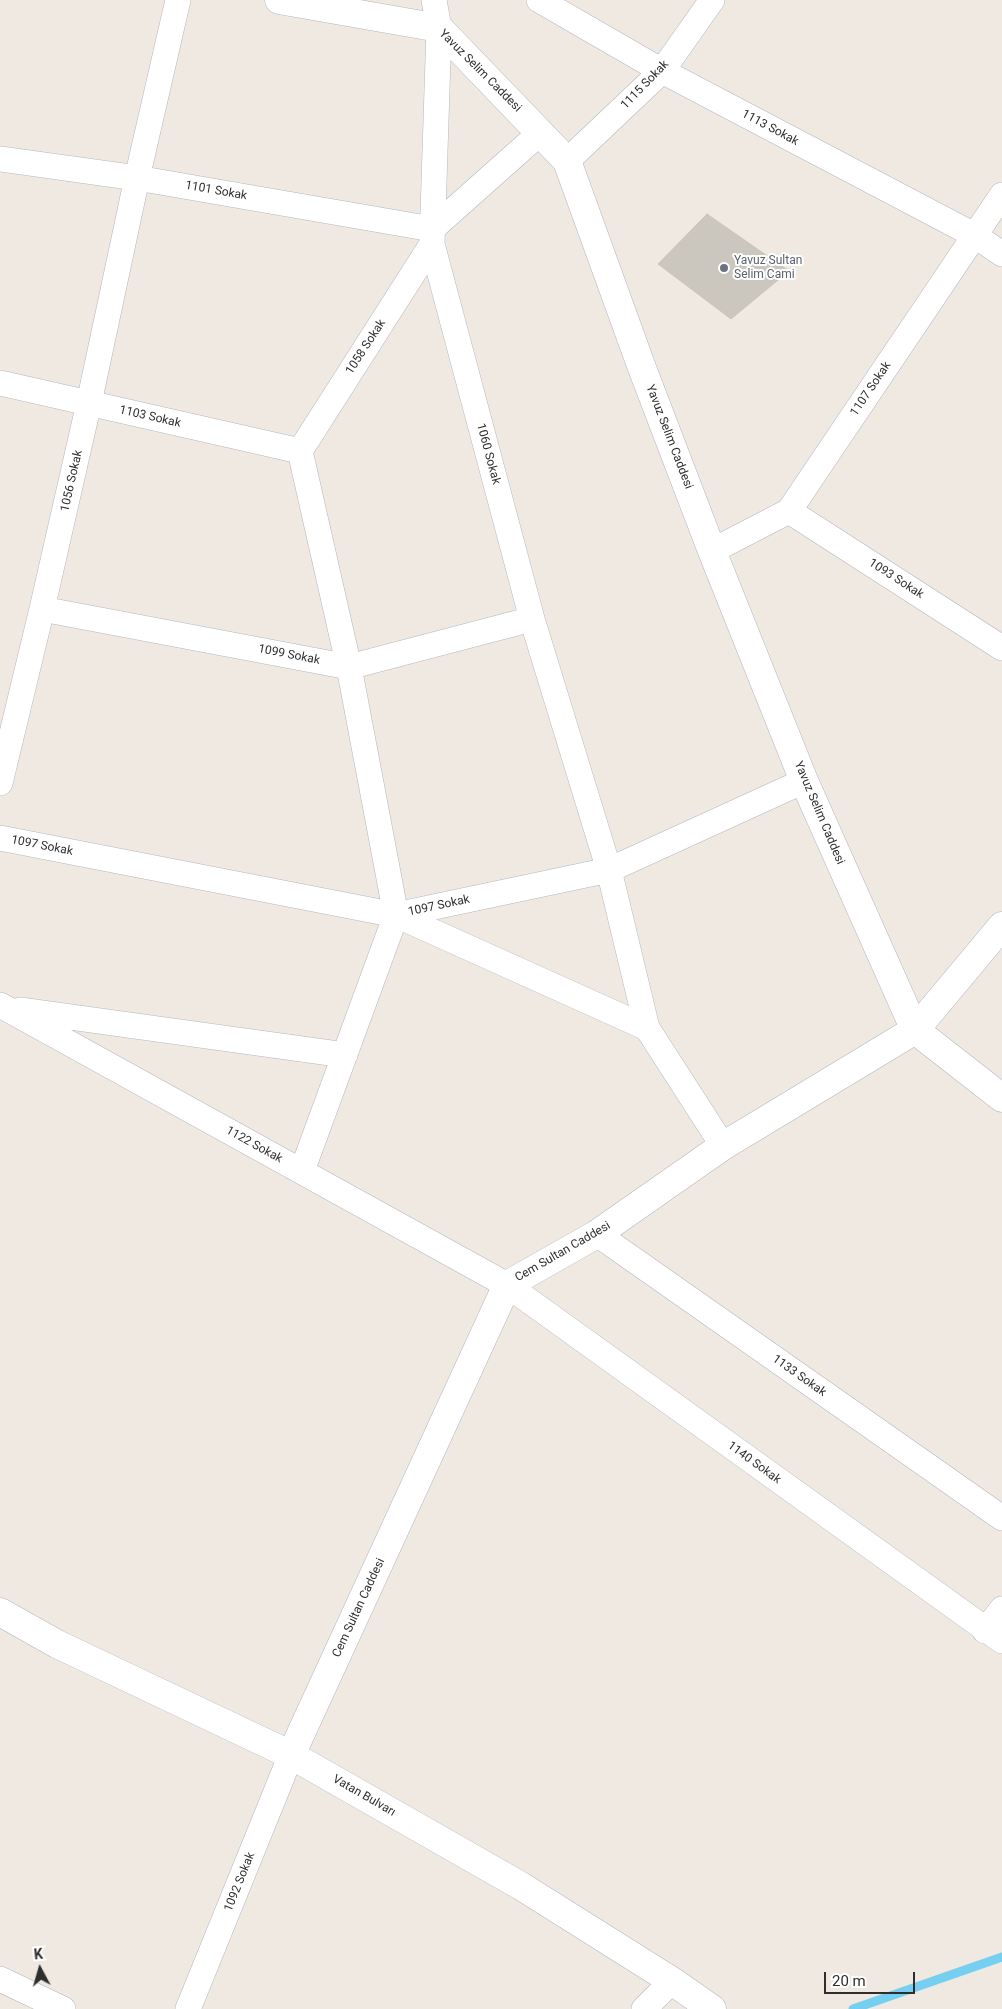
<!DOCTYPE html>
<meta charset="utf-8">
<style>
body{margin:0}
#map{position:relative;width:1002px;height:2009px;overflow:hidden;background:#efe9e1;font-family:Roboto,sans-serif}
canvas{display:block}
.north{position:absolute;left:15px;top:1944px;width:50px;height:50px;-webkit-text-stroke:4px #fff;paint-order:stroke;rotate:354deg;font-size:14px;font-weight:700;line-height:20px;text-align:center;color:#2e2e2e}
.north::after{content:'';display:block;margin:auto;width:18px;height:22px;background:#2e2e2e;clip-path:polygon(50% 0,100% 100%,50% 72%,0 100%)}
.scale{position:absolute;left:824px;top:1972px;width:91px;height:22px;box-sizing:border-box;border:2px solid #2e2e2e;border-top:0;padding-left:6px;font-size:15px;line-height:18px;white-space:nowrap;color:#2e2e2e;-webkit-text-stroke:4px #fff;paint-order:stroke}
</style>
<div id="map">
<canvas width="1002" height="2009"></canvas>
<div class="north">K</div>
<div class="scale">20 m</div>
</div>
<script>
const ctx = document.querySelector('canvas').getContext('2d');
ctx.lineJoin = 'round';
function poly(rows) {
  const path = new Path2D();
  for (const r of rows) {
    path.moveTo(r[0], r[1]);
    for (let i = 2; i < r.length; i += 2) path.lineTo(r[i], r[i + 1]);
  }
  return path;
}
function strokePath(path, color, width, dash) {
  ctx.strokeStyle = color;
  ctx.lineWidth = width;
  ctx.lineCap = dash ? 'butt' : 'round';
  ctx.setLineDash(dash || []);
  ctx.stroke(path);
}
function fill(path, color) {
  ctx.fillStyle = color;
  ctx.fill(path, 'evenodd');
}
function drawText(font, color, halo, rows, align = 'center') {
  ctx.font = font + ' Roboto,sans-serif';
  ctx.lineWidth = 4;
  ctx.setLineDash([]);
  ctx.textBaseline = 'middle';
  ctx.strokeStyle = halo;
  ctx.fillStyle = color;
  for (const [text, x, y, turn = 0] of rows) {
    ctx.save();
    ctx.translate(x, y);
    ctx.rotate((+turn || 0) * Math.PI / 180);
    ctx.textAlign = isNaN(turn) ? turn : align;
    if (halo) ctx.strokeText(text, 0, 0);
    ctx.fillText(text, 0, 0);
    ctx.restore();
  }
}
strokePath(poly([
 [853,2009,1002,1957]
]), '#75cff0', 9);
const building = poly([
 [707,214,789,271,731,319,658,264,707,214]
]);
fill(building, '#cbc7bf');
strokePath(building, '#cbc5ba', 1);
const minor = poly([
 [434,0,439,28,432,244,532,619,609,870,647,1028,723,1146],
 [539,0,662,71,974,235,1002,254],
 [0,159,137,178,432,229],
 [567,161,662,71,712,0],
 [432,229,541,132],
 [0,383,300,451],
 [300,451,349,667,396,915,302,1171],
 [300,451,432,244],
 [789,511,1002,648],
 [712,551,789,511,1002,195],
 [42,609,349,667,532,619],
 [0,783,42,609,89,403,137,178,178,0],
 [0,838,396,915,609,870,804,781],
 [396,915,647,1028],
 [0,1005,507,1285,1002,1641],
 [20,1010,345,1055],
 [597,1234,1002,1518],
 [985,1631,1002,1609],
 [0,1979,63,2009],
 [188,2009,291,1755],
 [644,2009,672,1981]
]);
const tertiary = poly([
 [279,0,439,28,567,161,642,368,712,551,804,781,915,1030,1002,1098],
 [291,1755,507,1285,597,1234,723,1146,915,1030,1002,926]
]);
const secondary = poly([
 [0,1612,57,1644,291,1755,521,1886,672,1981,712,2009]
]);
strokePath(minor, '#b4b7c1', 26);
strokePath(tertiary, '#b4b7c1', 29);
strokePath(secondary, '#b4b7c1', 29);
strokePath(minor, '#fff', 25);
strokePath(tertiary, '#fff', 28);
strokePath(secondary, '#fff', 28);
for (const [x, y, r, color] of [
 [724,268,5,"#6b7280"]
]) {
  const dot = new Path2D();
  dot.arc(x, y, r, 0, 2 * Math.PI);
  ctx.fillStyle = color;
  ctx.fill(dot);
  strokePath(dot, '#fff', 2);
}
drawText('12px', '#2e2e2e', '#fff', [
 ["Yavuz Selim Caddesi",480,71,45],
 ["1115 Sokak",645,85,-46],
 ["1113 Sokak",770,128,28],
 ["1101 Sokak",216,191,10],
 ["1058 Sokak",366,347,-57],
 ["1107 Sokak",871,389,-56],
 ["1103 Sokak",150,417,13],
 ["Yavuz Selim Caddesi",669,437,69],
 ["1060 Sokak",488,454,75],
 ["1056 Sokak",72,481,-77],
 ["1093 Sokak",896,579,33],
 ["1099 Sokak",289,655,11],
 ["Yavuz Selim Caddesi",819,813,67],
 ["1097 Sokak",42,846,11],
 ["1097 Sokak",439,906,-12],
 ["1122 Sokak",254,1145,29],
 ["Cem Sultan Caddesi",563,1252,-30],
 ["1133 Sokak",799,1376,35],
 ["1140 Sokak",754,1463,36],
 ["Cem Sultan Caddesi",359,1608,-65],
 ["Vatan Bulvarı",364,1796,30],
 ["1092 Sokak",240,1882,-68]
]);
drawText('12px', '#5b616d', '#fff', [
 ["Yavuz Sultan",734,261],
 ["Selim Cami",734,275]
], 'left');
</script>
